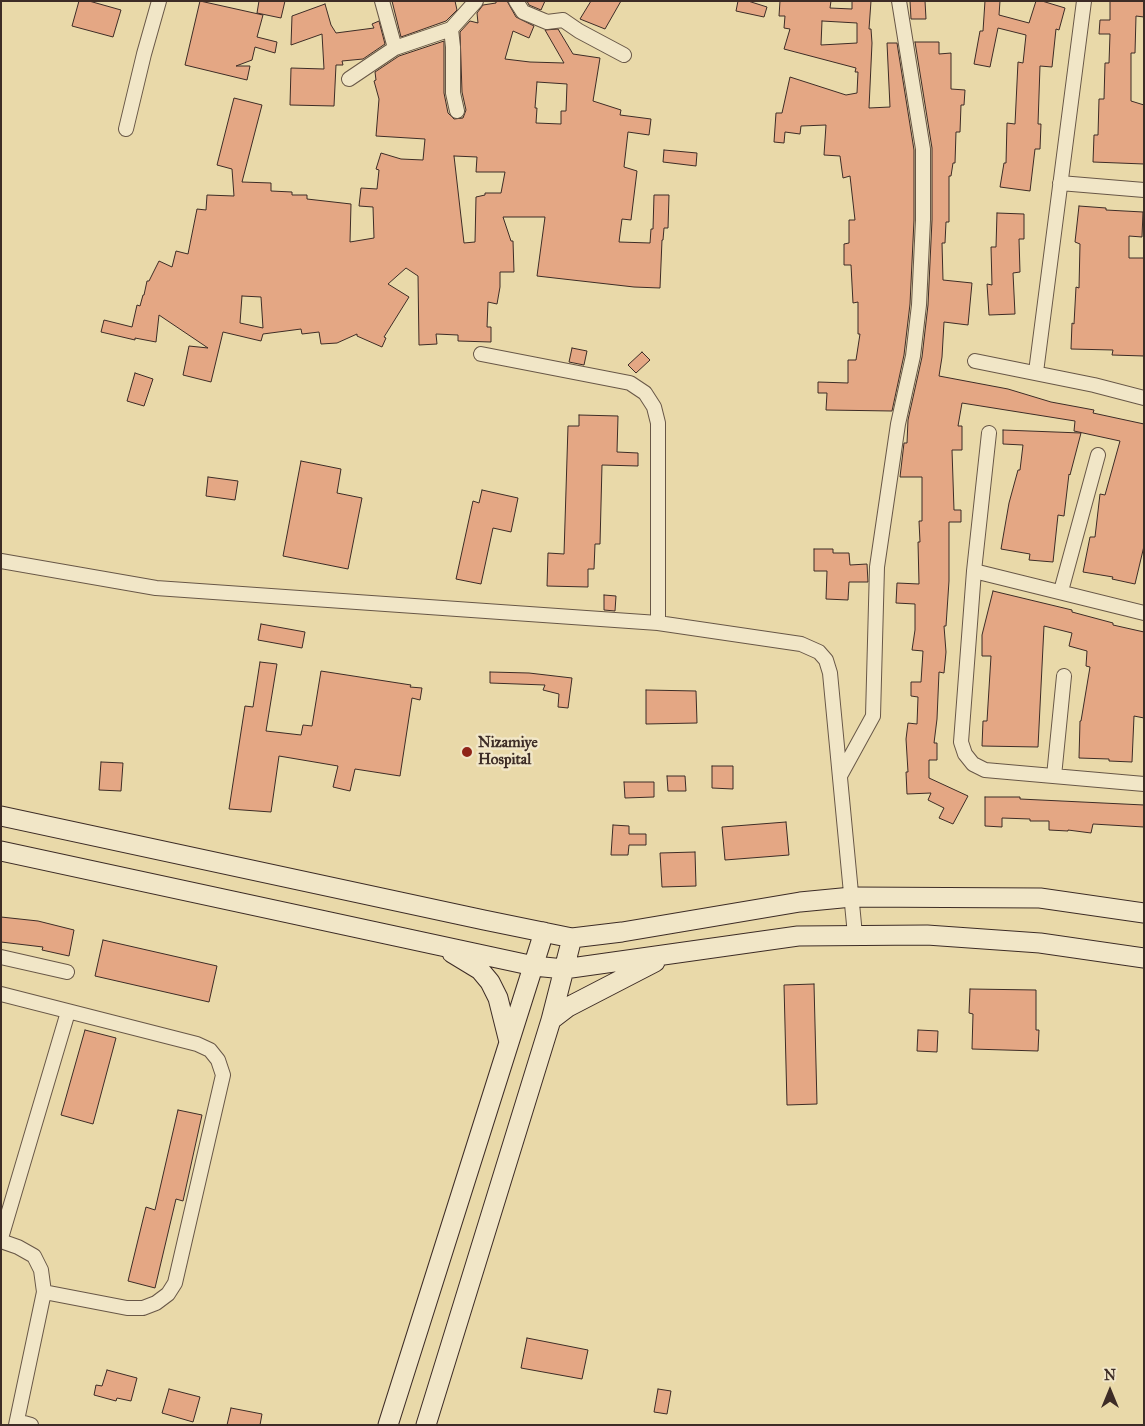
<!DOCTYPE html>
<style>
body{margin:0}
#map{position:relative;width:1145px;height:1426px;overflow:hidden;background:#e9d9a9;font-family:"IM FELL Great Primer",serif}
canvas{display:block}
.frame{position:absolute;inset:0;border:2px solid #3d2c26;pointer-events:none}
.north{position:absolute;left:1085px;top:1366px;width:50px;height:50px;-webkit-text-stroke:4px #f1e6c7;paint-order:stroke;rotate:0deg;font-size:14px;font-weight:700;line-height:20px;text-align:center;color:#3d2c26}
.north::after{content:'';display:block;margin:auto;width:18px;height:22px;background:#3d2c26;clip-path:polygon(50% 0,100% 100%,50% 72%,0 100%)}
</style>
<div id="map">
<canvas width="1145" height="1426"></canvas>
<div class="frame"></div>
<div class="north">N</div>
</div>
<script>
const ctx = document.querySelector('canvas').getContext('2d');
ctx.lineJoin = 'round';
function fill(path, color) {
  ctx.fillStyle = color;
  ctx.fill(path, 'evenodd');
}
function poly(rows) {
  const path = new Path2D();
  for (const r of rows) {
    path.moveTo(r[0], r[1]);
    for (let i = 2; i < r.length; i += 2) path.lineTo(r[i], r[i + 1]);
  }
  return path;
}
function strokePath(path, color, width, dash) {
  ctx.strokeStyle = color;
  ctx.lineWidth = width;
  ctx.lineCap = dash ? 'butt' : 'round';
  ctx.setLineDash(dash || []);
  ctx.stroke(path);
}
function drawText(font, color, halo, rows, align = 'center') {
  ctx.font = font + ' "IM FELL Great Primer",serif';
  ctx.lineWidth = 5;
  ctx.setLineDash([]);
  ctx.textBaseline = 'middle';
  ctx.strokeStyle = halo;
  ctx.fillStyle = color;
  for (const [text, x, y, turn = 0] of rows) {
    ctx.save();
    ctx.translate(x, y);
    ctx.rotate((+turn || 0) * Math.PI / 180);
    ctx.textAlign = isNaN(turn) ? turn : align;
    if (halo) ctx.strokeText(text, 0, 0);
    ctx.fillText(text, 0, 0);
    ctx.restore();
  }
}
const building = poly([
 [79,1,89,1,121,10,113,37,72,26,79,1],
 [200,1,263,15,257,37,277,42,275,53,255,47,252,60,236,66,250,66,247,80,185,65,200,1],
 [259,1,285,1,281,18,257,13,259,1],
 [392,1,455,1,457,10,446,21,401,37,392,1],
 [496,1,507,1,516,17,534,26,529,38,513,31,505,59,530,62,564,63,545,30,558,29,573,54,600,58,593,101,621,110,620,115,651,119,649,135,628,132,624,167,637,171,631,220,622,219,619,242,650,243,651,229,653,229,654,195,669,195,668,228,664,228,663,240,662,240,660,288,634,287,537,276,545,217,503,217,511,241,513,241,514,272,500,272,500,287,497,304,488,302,487,327,491,327,491,342,458,341,458,335,436,334,437,344,419,345,418,276,406,268,388,284,409,297,384,337,386,338,382,347,357,336,357,334,337,343,321,344,319,332,302,334,301,329,263,334,261,341,223,332,211,382,183,375,189,346,208,348,159,315,156,342,135,338,135,340,101,332,104,320,132,327,137,305,140,306,143,295,144,295,147,281,149,281,159,261,172,267,176,251,188,254,197,209,206,210,207,195,234,196,232,169,217,165,234,98,262,105,242,182,271,183,271,191,292,192,292,195,307,195,307,199,351,204,350,242,374,238,373,207,359,206,361,188,377,189,379,170,376,169,381,153,401,159,423,160,425,139,376,136,379,99,374,81,376,80,375,72,399,56,444,41,444,93,448,113,454,119,463,118,466,110,462,92,460,32,470,21,478,23,477,13,483,5,496,3,496,1],
 [537,82,567,84,566,111,561,111,561,124,536,123,537,108,535,108,537,82],
 [454,156,477,157,476,172,505,172,501,193,485,193,485,195,476,197,475,242,464,243,454,156],
 [242,296,261,297,263,328,240,323,242,296],
 [527,1,545,1,541,10,529,5,527,1],
 [591,1,621,1,605,29,580,19,591,1],
 [738,1,748,1,767,7,764,17,736,11,738,1],
 [780,1,831,1,830,8,852,9,852,1,871,1,869,29,871,29,872,43,869,108,890,107,887,43,897,43,914,150,914,220,910,304,904,355,892,411,826,410,827,393,818,393,818,382,848,383,848,360,856,360,860,334,858,334,858,302,853,303,851,265,844,265,844,244,849,243,849,220,855,220,850,176,843,178,840,156,824,155,826,125,801,126,800,134,785,132,784,143,774,142,776,113,782,113,790,77,846,95,857,93,858,72,855,72,856,68,784,49,790,29,784,28,785,16,779,16,780,1],
 [822,21,857,23,857,43,821,45,822,21],
 [910,1,925,1,926,19,911,19,910,1],
 [985,1,1000,1,999,15,1029,23,1036,1,1042,1,1065,8,1059,30,1056,29,1052,67,1040,66,1038,124,1041,124,1040,149,1035,149,1030,191,1000,187,1004,163,1006,163,1007,123,1015,124,1018,62,1023,63,1026,35,998,28,990,67,974,64,980,31,983,31,985,1],
 [1110,1,1144,1,1144,17,1136,16,1135,53,1131,53,1131,101,1144,105,1144,164,1093,162,1094,135,1098,135,1099,99,1104,99,1105,63,1109,63,1110,34,1099,34,1100,20,1110,20,1110,1],
 [325,4,331,25,336,33,374,28,372,24,379,21,385,44,363,59,342,61,343,65,336,65,334,106,290,105,291,68,324,69,322,34,291,45,292,16,325,4],
 [915,42,939,42,939,54,951,53,951,89,965,90,964,105,961,105,960,132,956,132,955,163,953,163,951,176,949,176,949,222,946,222,945,243,942,243,943,280,972,283,968,325,944,322,942,357,939,376,1008,389,1051,402,1094,410,1093,413,1144,424,1144,546,1135,584,1112,579,1113,577,1083,572,1090,537,1095,537,1100,494,1105,495,1120,441,1074,431,1075,421,962,403,958,426,962,426,962,450,952,450,954,510,961,510,961,522,949,522,949,581,946,626,944,626,946,652,944,673,939,672,937,719,934,743,937,743,937,760,929,760,929,778,968,796,953,824,939,818,944,808,928,800,931,793,907,794,906,772,908,772,906,739,908,723,917,724,918,697,911,696,911,682,921,682,923,651,912,650,915,630,915,604,896,603,897,583,919,584,918,542,920,542,919,521,922,521,922,477,900,477,904,443,907,443,908,420,922,357,928,305,932,220,932,148,915,42],
 [664,150,697,153,696,166,663,162,664,150],
 [1079,206,1106,208,1106,210,1143,212,1142,237,1129,236,1129,258,1144,258,1144,356,1112,355,1113,350,1071,349,1072,323,1074,324,1076,287,1079,288,1080,244,1075,242,1079,206],
 [997,213,1024,214,1024,239,1019,239,1020,272,1013,273,1015,314,989,315,987,284,992,285,991,247,996,247,997,213],
 [572,348,587,351,584,365,569,362,572,348],
 [642,352,650,360,636,373,628,365,642,352],
 [135,373,153,379,144,406,127,401,135,373],
 [579,415,618,416,617,452,638,453,638,466,602,465,600,544,595,544,594,569,588,569,588,587,547,586,548,553,564,554,568,426,579,426,579,415],
 [1003,430,1081,433,1070,475,1069,474,1064,516,1058,515,1053,562,1029,560,1030,554,1001,549,1009,503,1018,470,1020,470,1023,445,1003,444,1003,430],
 [301,461,341,469,337,493,362,498,348,569,283,556,301,461],
 [208,477,238,481,235,500,206,496,208,477],
 [482,490,518,498,511,532,493,528,481,584,456,579,473,501,479,503,482,490],
 [814,549,833,549,833,553,849,553,850,565,867,564,868,582,849,582,848,600,826,599,827,571,814,571,814,549],
 [993,591,1072,610,1072,612,1113,623,1113,625,1144,632,1144,718,1134,716,1132,762,1109,761,1109,759,1079,758,1080,721,1081,721,1090,667,1086,666,1087,651,1069,646,1072,633,1044,626,1038,747,982,746,983,721,987,721,991,656,982,656,982,635,993,591],
 [604,595,616,596,615,611,604,610,604,595],
 [261,624,305,632,302,648,258,640,261,624],
 [260,662,277,664,266,731,301,735,303,725,312,726,321,671,411,685,410,687,422,688,420,700,412,698,400,776,355,769,350,791,333,787,338,766,279,756,271,812,229,809,245,706,253,707,260,662],
 [490,672,529,673,572,678,568,708,558,707,559,694,543,690,545,685,490,683,490,672],
 [646,690,696,691,697,723,646,724,646,690],
 [101,762,123,763,121,791,99,790,101,762],
 [712,766,733,766,733,789,712,788,712,766],
 [667,776,685,776,686,791,668,791,667,776],
 [624,782,654,782,654,797,625,798,624,782],
 [985,797,1020,797,1020,799,1144,805,1144,827,1093,824,1091,833,1068,830,1068,831,1049,830,1049,821,1030,821,1030,819,1002,818,1002,827,985,826,985,797],
 [786,822,789,855,725,860,722,827,786,822],
 [613,825,629,826,629,834,646,834,646,845,629,845,628,855,611,855,613,825],
 [695,852,696,886,662,887,660,853,695,852],
 [1,917,38,921,74,930,69,956,42,950,43,947,1,942,1,917],
 [103,940,217,966,209,1002,95,976,103,940],
 [814,984,817,1104,787,1105,784,985,814,984],
 [970,989,1036,990,1036,1030,1039,1030,1038,1051,972,1049,973,1014,969,1013,970,989],
 [85,1030,116,1038,93,1124,61,1115,85,1030],
 [918,1030,938,1031,937,1052,917,1051,918,1030],
 [178,1110,202,1115,183,1201,176,1199,155,1288,128,1281,146,1207,155,1210,178,1110],
 [527,1338,588,1350,582,1379,521,1368,527,1338],
 [107,1370,137,1378,131,1401,117,1398,116,1401,94,1395,96,1385,102,1386,107,1370],
 [169,1389,200,1397,193,1422,162,1413,169,1389],
 [658,1389,671,1391,667,1414,654,1412,658,1389],
 [231,1408,262,1414,260,1425,227,1425,231,1408]
]);
fill(building, '#e4a784');
strokePath(building, '#3d2c26', 1);
const street = poly([
 [382,1,395,48,451,29,476,1],
 [516,1,523,12,547,22,563,20,579,31,624,55],
 [451,29,453,47,453,93,457,111],
 [349,79,395,48],
 [126,129,144,54,159,1],
 [1060,183,1144,190],
 [481,354,630,383,645,393,654,407,658,423,658,623,801,644,819,652,826,660,830,673,855,935],
 [975,361,1094,385,1144,398],
 [1036,372,1084,1],
 [989,433,974,571,961,742,965,754,973,764,985,770,1144,784],
 [1,561,156,588,658,623],
 [974,571,1144,613],
 [1061,591,1098,455],
 [840,776,873,716,877,567,898,424,913,356,919,305,923,220,923,149,899,1],
 [1054,776,1064,676],
 [1,957,67,972],
 [1,994,197,1044,210,1050,218,1060,223,1075,175,1283,168,1294,156,1303,143,1308,127,1308,44,1292],
 [1,1238,68,1012],
 [1,1241,18,1247,34,1256,41,1270,44,1292,16,1425],
 [17,1421,31,1425]
]);
const secondary = poly([
 [1,816,484,920,572,938,622,932,800,902,852,897,1040,898,1144,913],
 [1,851,534,966,564,969,798,936,927,935,1040,943,1144,958],
 [452,953,480,970,490,982,498,998,509,1042],
 [551,1020,568,1007,655,962],
 [388,1425,544,932],
 [426,1425,551,1020,572,938]
]);
strokePath(street, '#685747', 16);
strokePath(secondary, '#3d2c26', 21);
strokePath(street, '#f1e6c7', 14);
strokePath(secondary, '#f1e6c7', 19);
for (const [x, y, r, color] of [
 [467,752,6,"#8f2418"]
]) {
  const dot = new Path2D();
  dot.arc(x, y, r, 0, 2 * Math.PI);
  ctx.fillStyle = color;
  ctx.fill(dot);
  strokePath(dot, '#f1e6c7', 2);
}
drawText('bold 15px', '#3d2c26', '#f1e6c7', [
 ["Nizamiye",478,743],
 ["Hospital",478,760]
], 'left');
</script>
